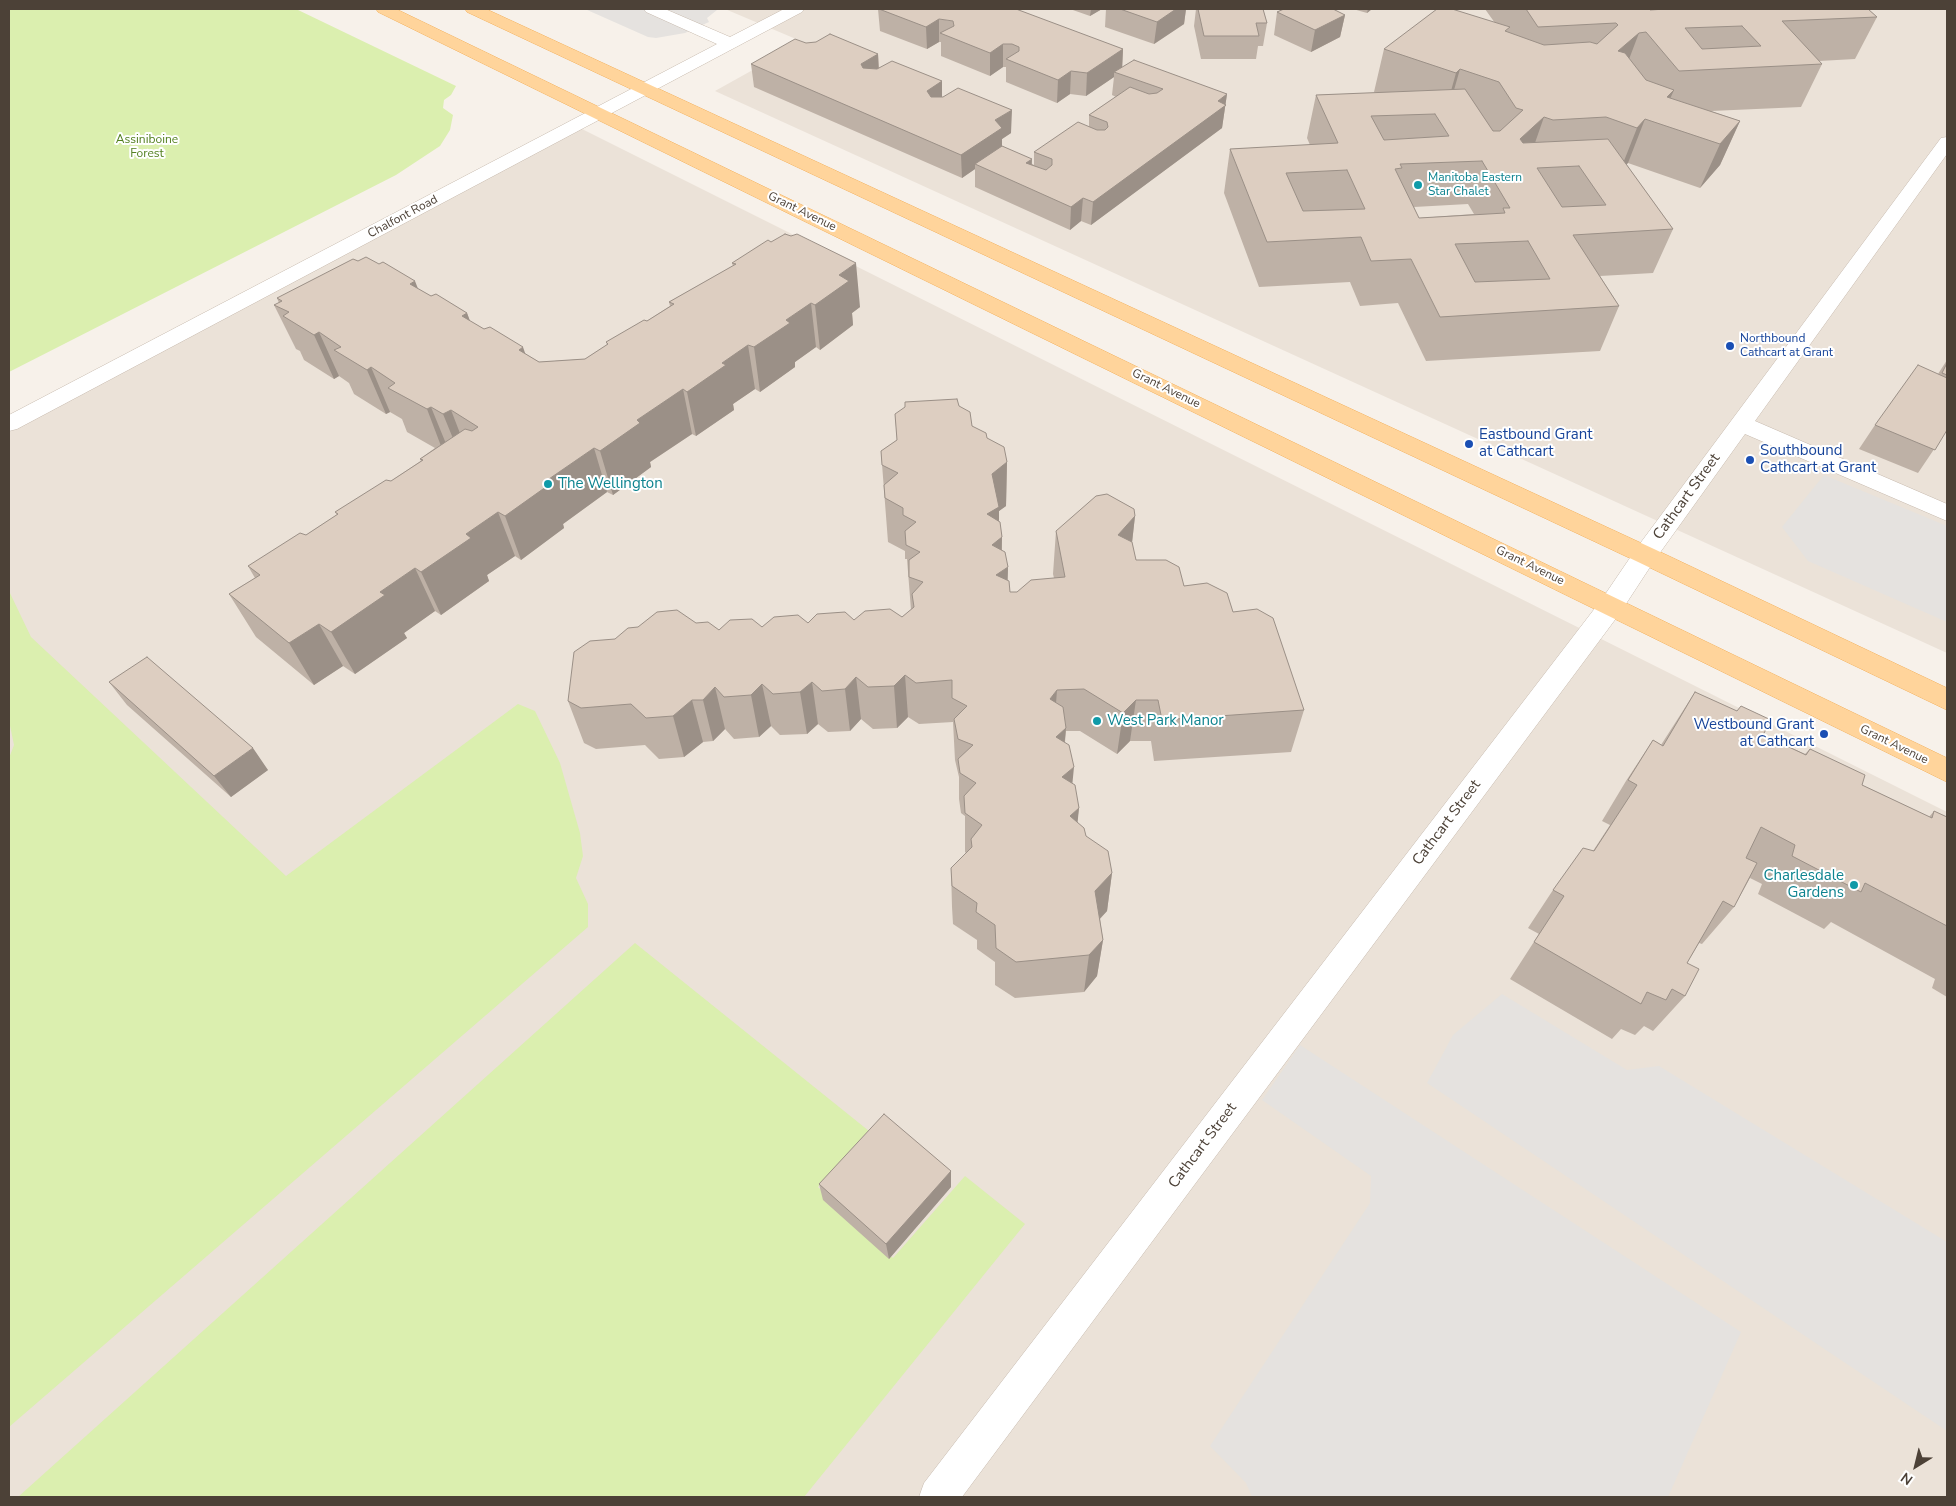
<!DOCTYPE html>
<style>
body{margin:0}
#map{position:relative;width:1956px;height:1506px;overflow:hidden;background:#f7f1ea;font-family:"Nunito Sans",sans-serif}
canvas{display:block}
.frame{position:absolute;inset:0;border:10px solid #4c4137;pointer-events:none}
.north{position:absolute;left:1891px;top:1441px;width:50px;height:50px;-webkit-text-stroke:4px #fff;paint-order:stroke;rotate:216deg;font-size:14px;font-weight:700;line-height:20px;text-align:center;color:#4c4137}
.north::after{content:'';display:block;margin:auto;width:18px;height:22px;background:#4c4137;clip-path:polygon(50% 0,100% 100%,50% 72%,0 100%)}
</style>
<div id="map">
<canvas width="1956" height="1506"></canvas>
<div class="frame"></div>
<div class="north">N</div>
</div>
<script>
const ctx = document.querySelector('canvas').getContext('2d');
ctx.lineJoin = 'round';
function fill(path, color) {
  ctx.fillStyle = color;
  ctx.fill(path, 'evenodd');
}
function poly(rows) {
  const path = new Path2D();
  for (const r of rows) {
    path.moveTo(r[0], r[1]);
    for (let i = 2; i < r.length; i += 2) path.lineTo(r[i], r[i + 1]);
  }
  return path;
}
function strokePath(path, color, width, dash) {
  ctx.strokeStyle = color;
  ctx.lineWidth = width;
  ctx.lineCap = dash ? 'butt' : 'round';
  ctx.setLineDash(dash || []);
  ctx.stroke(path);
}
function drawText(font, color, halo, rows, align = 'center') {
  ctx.font = font + ' "Nunito Sans",sans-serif';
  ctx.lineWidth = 4;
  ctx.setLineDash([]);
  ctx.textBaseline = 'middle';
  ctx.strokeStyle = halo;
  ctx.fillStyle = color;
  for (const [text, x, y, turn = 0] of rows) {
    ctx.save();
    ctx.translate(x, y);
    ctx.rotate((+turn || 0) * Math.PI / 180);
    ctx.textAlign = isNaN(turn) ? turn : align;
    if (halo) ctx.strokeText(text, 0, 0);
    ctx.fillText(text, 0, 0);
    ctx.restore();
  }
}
fill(poly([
 [725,9,1947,9,1947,653,715,91,803,42],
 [576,126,1947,812,1947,1497,9,1497,9,424]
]), '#ebe2d8');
fill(poly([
 [9,9,296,9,456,86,451,95,444,100,443,108,453,115,450,130,440,146,396,175,9,372],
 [9,591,31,637,286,876,518,704,535,711,560,763,580,833,583,856,576,878,588,904,588,927,9,1427,9,758,14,745,9,721],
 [635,943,869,1131,818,1187,893,1258,965,1176,1025,1224,804,1497,18,1497]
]), '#dbefaf');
fill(poly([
 [585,9,717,9,717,10,707,18,709,22,685,33,656,38,648,37],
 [1824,475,1947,526,1947,622,1808,561,1782,527],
 [1502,994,1627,1070,1659,1066,1947,1242,1947,1431,1427,1083,1453,1035],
 [1300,1045,1741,1332,1668,1497,1252,1497,1246,1483,1210,1446,1370,1203,1371,1176,1262,1100]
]), '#e5e2df');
const minor = poly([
 [644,9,665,9,730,37,784,9,804,9,802,12,17,429,9,431,9,415,717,44,646,12,644,9],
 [1947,137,1947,154,1755,421,1947,504,1947,521,1745,434,1654,561,1620,613,962,1497,919,1497,924,1483,1602,599,1636,549,1941,138,1947,137]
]);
const major = poly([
 [376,9,396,9,1947,758,1947,782,378,12,376,9],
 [465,9,486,9,1654,549,1947,688,1947,710,1636,561,467,12,465,9]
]);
strokePath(minor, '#c7baae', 1);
strokePath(major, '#f2b05d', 1);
fill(minor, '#fff');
fill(major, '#ffd49b');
fill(poly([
 [878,9,1123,49,1122,67,1227,94,1222,128,1091,225,1081,221,1070,230,975,187,975,169,962,178,754,87,751,64,806,43,878,54,879,69,942,81,942,97,1011,133,1002,139,1002,146,1034,165,1034,152,1089,127,1089,115,1116,97,1112,95,1114,77,1086,96,1070,94,1057,103,1006,82,1006,67,1003,67,990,76,941,56,941,42,939,42,927,49,880,31],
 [1070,9,1102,9,1090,16],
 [1106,9,1186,9,1184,24,1154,44,1105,27],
 [1196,9,1263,9,1267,23,1263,46,1258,46,1256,59,1201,59,1194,26],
 [1283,9,1340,9,1339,10,1336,9,1336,11,1345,15,1340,37,1311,52,1274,35,1277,12,1282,10],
 [1353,9,1372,9,1367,13],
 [1485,9,1868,9,1877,17,1855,59,1819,61,1822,64,1801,107,1711,111,1740,121,1720,165,1700,188,1628,163,1626,164,1673,229,1653,273,1600,276,1619,306,1600,351,1426,361,1398,303,1360,306,1350,282,1259,287,1224,193,1230,149,1310,145,1307,138,1316,95,1377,93,1374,92,1384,49,1495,23],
 [1468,204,1474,214,1419,218,1414,207],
 [732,263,860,307,852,313,853,325,820,350,816,347,795,362,795,367,760,392,755,389,733,404,734,410,696,436,692,434,650,462,651,467,613,495,607,492,563,524,564,528,521,560,515,556,487,575,489,581,441,615,435,611,404,633,407,638,355,674,343,666,314,685,256,637,229,594,255,578,248,566,306,535,337,515,335,512,391,481,421,461,420,459,435,448,407,432,402,419,390,412,386,414,354,394,349,383,339,376,334,379,304,360,300,351,296,349,274,305,279,303,277,298,418,289,431,296,467,313,470,321,539,362,585,359,607,345,606,342,647,321,670,306,669,302,733,266],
 [1947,360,1947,430,1918,473,1859,449,1875,425,1938,374],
 [959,406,972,426,987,438,1007,462,1006,506,999,511,999,521,1002,537,1002,550,1008,567,1007,580,1010,592,1017,592,1054,578,1053,574,1056,531,1135,516,1132,543,1136,560,1233,612,1304,710,1291,752,1154,761,1151,741,1130,741,1117,754,1080,731,1066,731,1065,742,1072,783,1079,808,1077,822,1086,836,1112,873,1107,911,1100,919,1103,940,1097,976,1084,992,1015,998,995,985,995,962,977,949,977,940,953,924,952,907,951,868,966,853,965,852,965,816,961,813,959,799,959,777,955,760,953,722,919,724,908,717,897,728,873,729,861,719,850,731,828,732,818,724,807,734,780,735,771,726,759,737,734,739,725,729,713,741,703,742,684,757,659,759,645,745,596,749,584,743,568,701,615,639,696,623,719,630,854,620,902,617,911,610,907,559,905,559,905,551,888,542,881,451,897,440,895,414],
 [109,682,268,770,231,797,127,705],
 [1695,692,1763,735,1805,754,1810,749,1862,785,1929,817,1934,811,1947,817,1947,997,1932,988,1935,979,1831,922,1824,929,1758,894,1762,884,1750,878,1734,907,1702,944,1699,943,1687,963,1685,996,1653,1031,1644,1026,1635,1035,1621,1029,1612,1039,1510,979,1539,934,1528,928,1553,890,1593,851,1610,825,1602,821,1626,781,1653,740,1661,745],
 [951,1171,951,1187,889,1259,823,1200,819,1184]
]), '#beb1a6');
fill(poly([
 [1091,9,1102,9,1090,16],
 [1176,9,1186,9,1184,24,1154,44,1157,22],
 [1333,9,1336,9,1334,20,1345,15,1340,37,1311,52,1315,30],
 [1368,9,1372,9,1367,13],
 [939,19,939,42,927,49,926,27],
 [1639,33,1623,75,1618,51],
 [1003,44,1003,67,990,76,990,53],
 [1123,49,1122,72,1114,72,1114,77,1086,96,1087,73],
 [878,54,879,77,863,87,861,64],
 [1460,69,1448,111,1444,116,1456,73],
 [1071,71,1070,94,1057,103,1058,80],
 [942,81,942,104,927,114,927,91],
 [1674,90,1659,124,1667,97],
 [1227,94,1222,128,1091,225,1093,202],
 [1012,110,1011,133,1002,139,1002,151,975,164,975,169,962,178,961,155,995,120],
 [1544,117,1529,160,1520,139],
 [1645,119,1628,163,1620,171,1637,128],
 [1740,121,1720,165,1700,188,1720,144],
 [1032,159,1031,182,1026,163],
 [1083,198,1081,221,1070,230,1071,207],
 [856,263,860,307,852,313,853,325,820,350,815,305,839,275],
 [415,281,432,325,410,284],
 [811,303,816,347,795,362,795,367,760,392,754,347,786,320],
 [467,313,483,357,462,316],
 [319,332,339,376,334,379,314,335],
 [748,345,755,389,733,404,734,410,696,436,687,392,722,363],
 [523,347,538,391,519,350],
 [371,367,390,412,386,414,367,370],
 [683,389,692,434,650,462,651,467,613,495,600,451,637,420],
 [431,407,449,451,444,454,427,409],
 [451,410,468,454,461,458,443,414],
 [594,448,607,492,563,524,564,528,521,560,505,516,546,481],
 [1007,462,1006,506,999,511,999,539,1002,537,1001,572,1008,567,1007,610,991,588,987,514,992,474],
 [498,512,515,556,487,575,489,581,441,615,421,572,466,534],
 [1135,516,1130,560,1118,535],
 [415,568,435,611,404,633,407,638,355,674,331,632,380,592],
 [319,624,343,666,314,685,289,643],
 [905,675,908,717,897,728,894,686],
 [856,677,861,719,850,731,845,689],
 [812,682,818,724,807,734,800,692],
 [762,684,771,726,759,737,751,695],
 [715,687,725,729,713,741,703,700],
 [1057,690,1054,731,1050,699],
 [692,700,703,742,684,757,673,716],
 [1136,700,1130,741,1117,754,1123,713],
 [1066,728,1062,769,1056,737],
 [253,748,268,770,231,797,214,776],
 [1074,767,1070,808,1062,777],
 [1079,808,1075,848,1070,816],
 [1112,873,1107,911,1090,929,1095,891],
 [1103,940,1097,976,1084,992,1089,955],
 [951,1171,951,1187,889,1259,886,1244]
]), '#9b9087');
const building = poly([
 [879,9,1016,9,1123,49,1087,73,1071,71,1058,80,1006,59,1019,51,1019,47,1012,44,1003,44,990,53,940,33,954,26,953,21,939,19,926,27,879,9],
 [1120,9,1176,9,1157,22,1120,9],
 [1198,9,1263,9,1267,23,1256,23,1259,36,1204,36,1198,9],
 [1284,9,1333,9,1345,15,1315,30,1277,12,1284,9],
 [1437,9,1452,9,1510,27,1505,31,1544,45,1590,42,1597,44,1618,25,1616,23,1538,27,1526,9,1649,9,1650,10,1666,9,1868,9,1877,17,1782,21,1822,64,1679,71,1646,32,1639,33,1618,51,1625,53,1646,80,1674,90,1667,97,1740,121,1720,144,1645,119,1637,128,1606,117,1553,120,1544,117,1520,139,1523,143,1608,139,1673,229,1573,235,1619,306,1440,317,1411,259,1371,261,1361,237,1267,242,1230,149,1338,143,1316,95,1465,89,1493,131,1500,131,1523,110,1516,108,1499,82,1460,69,1456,73,1384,49,1437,9],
 [1742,26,1761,46,1702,49,1685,28,1742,26],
 [1435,114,1449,136,1384,140,1371,116,1435,114],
 [1482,161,1510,208,1503,208,1505,213,1419,218,1395,169,1402,168,1400,164,1482,161],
 [1579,166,1606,205,1562,207,1537,168,1579,166],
 [1347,170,1365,209,1303,211,1286,173,1347,170],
 [1528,241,1550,279,1475,282,1455,244,1528,241],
 [830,34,878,54,861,64,863,68,877,69,892,61,942,81,927,91,931,97,943,97,958,88,1012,110,995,120,1002,128,961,155,751,64,795,39,806,43,816,42,830,34],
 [1134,60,1227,94,1218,101,1226,105,1093,202,1083,198,1071,207,975,164,1002,146,1032,159,1026,163,1046,170,1052,165,1052,159,1034,152,1078,122,1097,130,1105,130,1108,127,1107,122,1089,115,1130,87,1149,94,1157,93,1163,89,1114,72,1134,60],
 [785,234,791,236,797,234,856,263,839,275,849,281,815,305,811,303,786,320,790,323,754,347,748,345,722,363,726,365,687,392,683,389,637,420,640,423,600,451,594,448,546,481,550,484,505,516,498,512,466,534,471,538,421,572,415,568,380,592,385,595,331,632,319,624,289,643,229,594,260,575,248,566,300,533,306,535,338,514,335,512,386,480,391,481,423,460,420,459,465,429,472,431,478,427,451,410,443,414,431,407,427,409,388,388,395,383,371,367,367,370,334,350,341,347,319,332,314,335,283,316,289,312,274,305,282,301,277,298,353,259,358,261,366,257,379,264,383,262,415,281,410,284,431,296,436,294,467,313,462,316,484,329,490,327,523,347,519,350,539,362,585,359,608,344,606,342,644,320,647,321,674,304,669,302,736,264,732,263,768,240,771,242,785,234],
 [1947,363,1947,375,1942,373,1947,363],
 [1918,365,1947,378,1947,430,1935,450,1875,425,1918,365],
 [957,399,959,406,970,412,972,426,986,433,987,438,1004,447,1007,462,992,474,999,507,987,514,1000,522,1002,537,992,545,1005,552,1008,567,996,575,1009,581,1010,592,1017,592,1031,580,1065,577,1056,531,1096,496,1107,494,1134,509,1135,516,1118,535,1132,542,1136,560,1166,560,1179,567,1184,586,1207,583,1227,593,1233,612,1257,609,1273,618,1304,710,1162,720,1158,700,1136,700,1123,713,1084,689,1057,690,1050,699,1063,707,1066,728,1056,737,1069,745,1074,767,1062,777,1075,785,1079,808,1070,816,1084,828,1086,836,1108,851,1112,873,1095,891,1103,940,1089,955,1016,962,996,948,995,925,976,912,977,903,952,886,951,868,972,847,971,839,982,825,965,813,964,796,976,783,960,773,958,759,973,745,958,739,954,719,967,706,952,698,952,680,916,683,905,675,894,686,868,687,856,677,845,689,822,691,812,682,800,692,773,694,762,684,751,695,724,697,715,687,703,700,692,700,673,716,646,718,631,704,581,708,568,701,574,652,590,641,615,639,628,628,638,627,657,612,677,610,696,623,708,622,719,630,730,620,752,619,762,627,774,617,798,615,808,623,817,614,845,612,854,620,865,611,890,609,902,617,914,607,912,594,923,582,909,577,909,560,920,552,906,545,905,531,916,522,903,515,903,508,885,498,884,485,898,473,882,465,881,451,897,440,895,414,905,407,905,402,957,399],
 [147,657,253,748,214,776,109,682,147,657],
 [1695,692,1737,711,1741,706,1771,720,1763,735,1806,755,1810,749,1865,775,1862,785,1932,818,1934,811,1947,817,1947,926,1865,883,1861,892,1792,856,1795,845,1761,827,1746,858,1757,863,1734,907,1723,901,1687,963,1699,969,1685,996,1672,989,1666,1000,1647,992,1641,1004,1534,942,1564,896,1553,890,1583,848,1594,851,1637,785,1628,780,1653,740,1663,746,1695,692],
 [884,1114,951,1171,886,1244,819,1184,884,1114]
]);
fill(building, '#ddcec1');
strokePath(building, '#9b9087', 1);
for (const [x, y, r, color] of [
 [1418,185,5,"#0f9aa8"],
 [1730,346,5,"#1a4fb4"],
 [1469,444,5,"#1a4fb4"],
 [1750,460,5,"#1a4fb4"],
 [548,484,5,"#0f9aa8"],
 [1097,721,5,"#0f9aa8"],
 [1824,734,5,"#1a4fb4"],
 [1854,885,5,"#0f9aa8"]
]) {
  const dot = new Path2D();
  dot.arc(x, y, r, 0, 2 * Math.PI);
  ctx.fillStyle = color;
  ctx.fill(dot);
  strokePath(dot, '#fff', 2);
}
drawText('12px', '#538021', '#fff', [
 ["Assiniboine",147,140],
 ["Forest",147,154]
]);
drawText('12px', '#0d838f', '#fff', [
 ["Manitoba Eastern",1428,178],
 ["Star Chalet",1428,192]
], 'left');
drawText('12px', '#4c4137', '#fff', [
 ["Grant Avenue",802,212,26],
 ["Chalfont Road",403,217,-28],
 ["Grant Avenue",1166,389,26],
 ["Grant Avenue",1530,566,26],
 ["Grant Avenue",1894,745,26]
]);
drawText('12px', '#164399', '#fff', [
 ["Northbound",1740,339],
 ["Cathcart at Grant",1740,353]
], 'left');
drawText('15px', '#164399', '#fff', [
 ["Eastbound Grant",1479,435],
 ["at Cathcart",1479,452],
 ["Southbound",1760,451],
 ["Cathcart at Grant",1760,468],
 ["Westbound Grant",1814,725,"right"],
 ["at Cathcart",1814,742,"right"]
], 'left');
drawText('15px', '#0d838f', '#fff', [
 ["The Wellington",558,484],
 ["West Park Manor",1107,721],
 ["Charlesdale",1844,876,"right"],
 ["Gardens",1844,893,"right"]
], 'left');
drawText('15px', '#4c4137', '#fff', [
 ["Cathcart Street",1687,497,-54],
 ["Cathcart Street",1447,823,-53],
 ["Cathcart Street",1203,1146,-53]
]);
</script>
